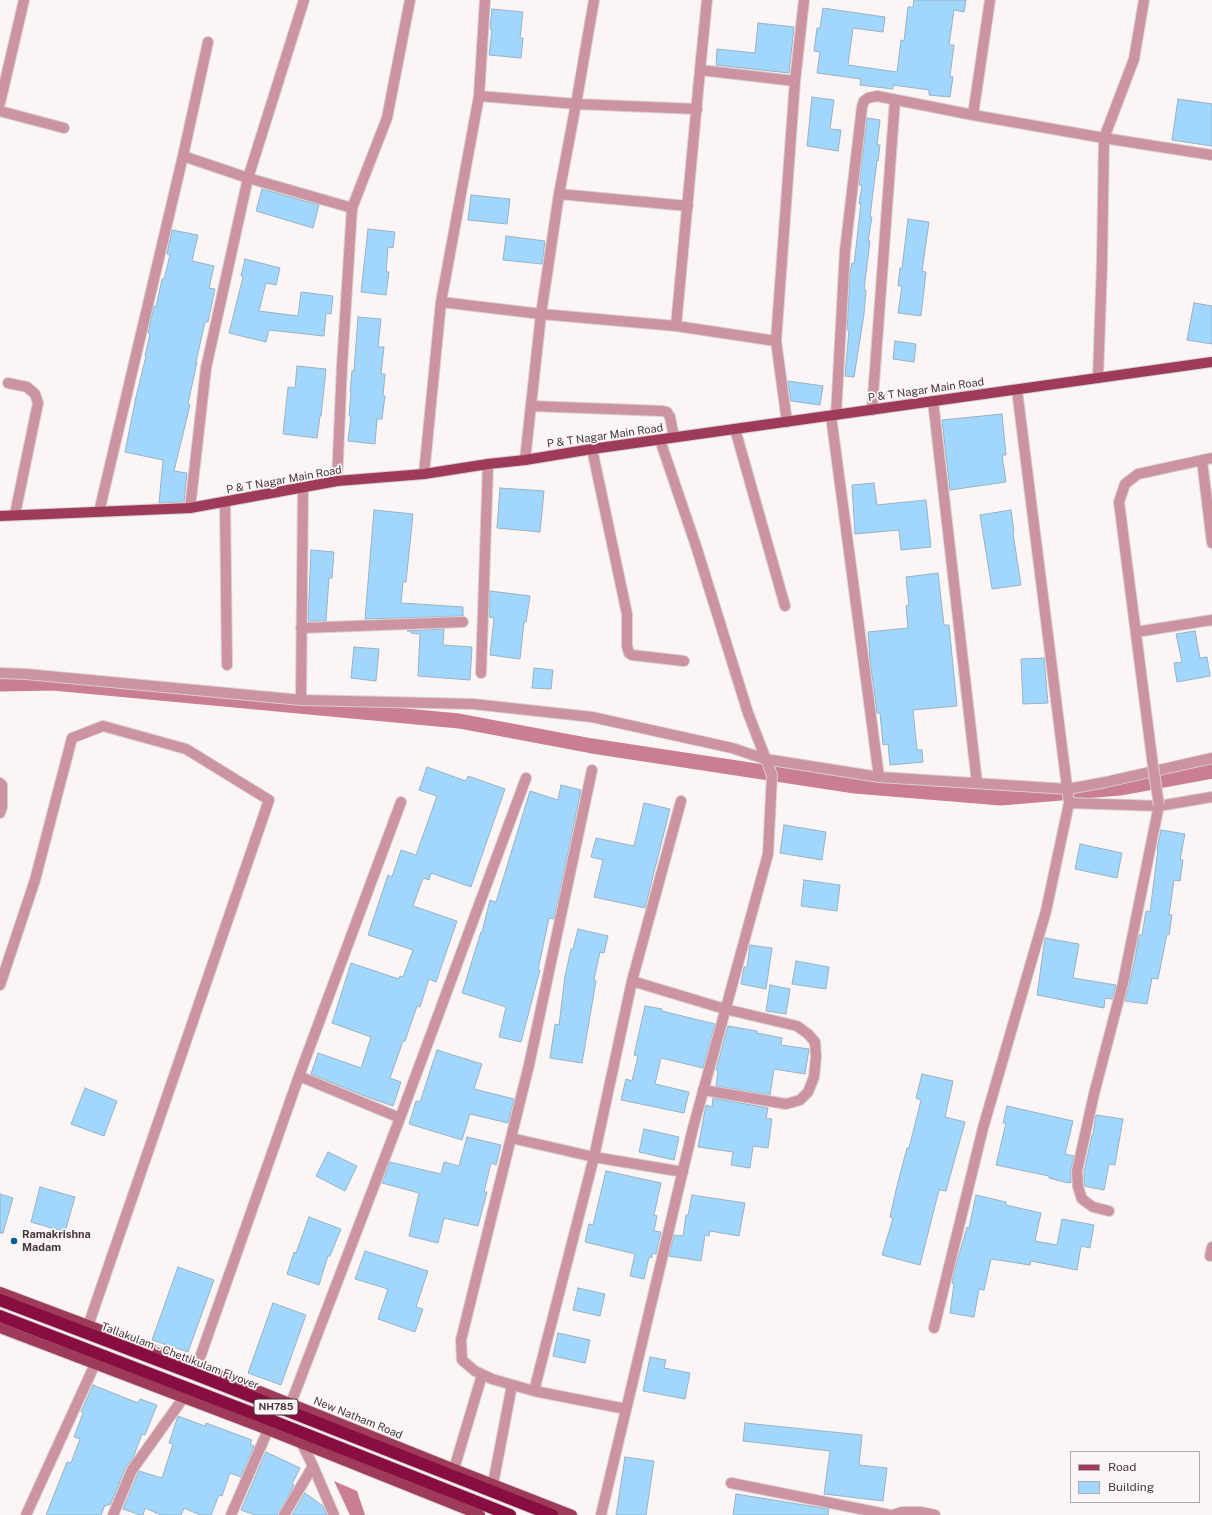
<!DOCTYPE html>
<style>
body{margin:0}
#map{position:relative;width:1212px;height:1515px;overflow:hidden;background:#fcf5f6;font-family:"Public Sans",sans-serif}
canvas{display:block}
.legend{position:absolute;left:1070px;top:1451px;width:130px;height:52px;box-sizing:border-box;background:#fcf5f6;border:1px solid #b3a9ab;margin:0;padding:5px 7px;list-style:none;font-size:12px;color:#45383a}
.legend li{display:flex;align-items:center;gap:8px;height:20px}
.legend b{width:20px;border:1px solid #b3a9ab}
</style>
<div id="map">
<canvas width="1212" height="1515"></canvas>
<ul class="legend">
<li><b style="height:5px;background:#9d3b59"></b>Road</li>
<li><b style="height:11px;background:#a1d6fd"></b>Building</li>
</ul>
</div>
<script>
const ctx = document.querySelector('canvas').getContext('2d');
ctx.lineJoin = 'round';
function fill(path, color) {
  ctx.fillStyle = color;
  ctx.fill(path, 'evenodd');
}
function poly(rows) {
  const path = new Path2D();
  for (const r of rows) {
    path.moveTo(r[0], r[1]);
    for (let i = 2; i < r.length; i += 2) path.lineTo(r[i], r[i + 1]);
  }
  return path;
}
function strokePath(path, color, width, dash) {
  ctx.strokeStyle = color;
  ctx.lineWidth = width;
  ctx.lineCap = dash ? 'butt' : 'round';
  ctx.setLineDash(dash || []);
  ctx.stroke(path);
}
function drawText(font, color, halo, rows, align = 'center') {
  ctx.font = font + ' "Public Sans",sans-serif';
  ctx.lineWidth = 3.5;
  ctx.setLineDash([]);
  ctx.textBaseline = 'middle';
  ctx.strokeStyle = halo;
  ctx.fillStyle = color;
  for (const [text, x, y, turn = 0] of rows) {
    ctx.save();
    ctx.translate(x, y);
    ctx.rotate((+turn || 0) * Math.PI / 180);
    ctx.textAlign = isNaN(turn) ? turn : align;
    if (halo) ctx.strokeText(text, 0, 0);
    ctx.fillText(text, 0, 0);
    ctx.restore();
  }
}
fill(poly([
 [334,1481,357,1491,365,1515,350,1515]
]), '#ca7e91');
strokePath(poly([
 [0,684,53,683,459,721,592,746,855,786,1001,798,1120,788,1212,771]
]), '#ca7e91', 15);
const building = poly([
 [914,0,966,0,964,12,954,10,949,45,954,45,950,76,953,77,950,97,929,95,929,90,893,85,893,89,860,85,861,79,817,73,820,52,814,51,817,28,820,28,823,8,885,17,883,32,853,28,848,65,897,72,901,40,904,41,908,7,913,7,914,0],
 [492,9,523,12,520,38,523,38,521,58,489,55,492,29,490,29,492,9],
 [758,23,794,27,789,73,716,65,717,49,755,53,758,23],
 [812,97,834,100,830,129,841,130,838,151,807,146,812,97],
 [1178,99,1212,104,1212,146,1172,140,1178,99],
 [867,118,880,120,877,145,880,145,878,161,877,160,870,217,872,217,868,241,870,241,864,290,866,290,864,314,854,377,845,376,849,330,847,330,850,273,852,263,854,264,861,204,859,204,862,185,859,185,867,118],
 [262,189,319,205,313,228,256,211,262,189],
 [471,195,510,199,507,224,468,220,471,195],
 [908,219,929,222,922,271,926,272,921,316,898,313,902,286,898,286,900,268,902,268,908,219],
 [368,229,395,232,393,248,388,247,386,272,389,272,386,295,361,292,368,229],
 [172,230,198,235,192,261,214,266,209,288,215,289,208,322,205,322,196,362,197,362,188,404,190,405,174,471,187,473,184,502,159,503,163,460,125,452,136,397,146,356,145,356,150,334,148,333,154,306,156,307,162,279,164,279,170,255,167,254,172,230],
 [506,236,545,241,542,264,503,260,506,236],
 [245,259,280,268,276,285,266,283,259,311,298,316,301,292,333,296,331,314,326,313,324,336,269,330,266,342,229,333,243,277,241,276,245,259],
 [1194,303,1212,306,1212,344,1187,340,1194,303],
 [358,317,381,319,378,347,384,347,381,374,385,374,383,396,385,396,382,419,377,419,375,444,348,441,351,416,349,416,351,391,350,391,352,371,354,371,358,317],
 [895,341,916,344,914,362,893,359,895,341],
 [297,366,326,369,321,416,320,416,317,438,283,434,288,387,295,388,297,366],
 [788,381,823,386,820,405,791,401,788,381],
 [1002,414,1006,455,1002,455,1006,482,950,490,942,420,1002,414],
 [874,483,877,505,926,500,931,547,901,550,899,530,855,534,852,485,874,483],
 [500,488,544,491,540,532,497,528,500,488],
 [374,510,413,514,406,582,403,582,401,603,463,607,463,616,365,619,374,510],
 [1011,510,1014,532,1013,533,1021,585,992,589,980,515,1011,510],
 [311,550,334,552,332,578,329,578,326,621,308,621,311,550],
 [938,573,944,625,949,625,957,706,913,710,917,750,922,750,923,762,890,765,888,744,883,745,880,713,877,713,870,661,868,632,908,628,906,606,909,605,906,577,938,573],
 [490,591,530,596,526,622,524,622,520,659,490,655,494,618,489,617,490,591],
 [444,629,443,645,472,647,470,680,418,676,420,634,411,633,411,631,407,631,444,629],
 [1195,631,1200,658,1207,657,1210,676,1177,682,1174,663,1182,662,1176,634,1195,631],
 [354,647,379,649,376,681,351,678,354,647],
 [1044,658,1048,703,1023,704,1021,659,1044,658],
 [534,668,553,670,551,689,532,688,534,668],
 [427,767,466,781,468,776,505,789,471,887,431,873,429,880,423,878,413,906,457,921,436,982,429,979,420,1007,417,1006,405,1041,403,1041,390,1078,401,1082,393,1106,362,1095,311,1074,318,1053,361,1068,371,1037,332,1023,351,963,399,979,400,976,403,977,413,950,368,935,388,875,392,877,401,850,416,855,437,796,419,790,427,767],
 [561,785,581,790,554,919,549,918,538,970,540,970,521,1042,499,1037,506,1007,462,993,481,932,482,932,490,900,496,902,530,791,558,800,561,785],
 [644,803,670,809,645,908,594,897,603,860,591,857,596,838,634,846,644,803],
 [784,825,826,832,822,860,780,853,784,825],
 [1161,830,1185,834,1180,860,1183,860,1180,881,1174,880,1169,915,1172,915,1169,935,1167,934,1158,979,1152,978,1147,1004,1125,1001,1135,959,1139,935,1142,935,1146,911,1150,912,1158,849,1157,849,1161,830],
 [1080,844,1122,853,1117,878,1075,869,1080,844],
 [804,880,840,885,837,911,801,906,804,880],
 [578,929,608,936,604,953,600,952,594,980,596,981,582,1063,550,1058,555,1024,559,1025,565,976,571,949,573,949,578,929],
 [1045,938,1079,944,1073,978,1116,985,1112,999,1105,998,1104,1008,1037,995,1045,938],
 [750,945,772,948,766,989,741,984,744,967,747,967,750,945],
 [796,961,829,967,826,989,792,984,796,961],
 [770,985,790,989,786,1014,766,1011,770,985],
 [645,1006,662,1009,662,1011,715,1024,703,1068,661,1058,655,1084,689,1092,684,1113,621,1100,626,1079,632,1081,638,1056,634,1055,645,1006],
 [728,1026,757,1031,757,1033,782,1038,781,1045,809,1049,805,1074,774,1069,770,1095,716,1086,718,1071,716,1070,728,1026],
 [437,1050,482,1064,474,1089,514,1099,508,1123,470,1114,462,1140,409,1124,416,1101,420,1102,437,1050],
 [922,1074,953,1081,945,1117,965,1122,946,1191,939,1190,920,1265,882,1255,893,1218,890,1217,897,1186,907,1148,909,1148,921,1100,916,1098,922,1074],
 [85,1088,117,1101,104,1136,71,1124,85,1088],
 [713,1098,768,1108,766,1118,772,1119,768,1148,753,1146,750,1168,731,1165,733,1152,698,1147,706,1105,712,1107,713,1098],
 [1007,1106,1073,1121,1065,1154,1074,1156,1071,1170,1071,1183,1068,1182,1068,1183,1049,1178,1049,1176,996,1165,1006,1123,1003,1123,1007,1106],
 [1096,1115,1123,1119,1115,1165,1109,1164,1104,1190,1084,1186,1084,1172,1092,1135,1093,1135,1096,1115],
 [644,1129,679,1137,674,1160,639,1152,644,1129],
 [467,1137,501,1145,496,1165,491,1163,484,1192,487,1192,478,1226,444,1218,438,1243,409,1236,419,1193,382,1183,390,1162,441,1174,444,1162,459,1166,467,1137],
 [328,1152,357,1166,345,1191,316,1176,328,1152],
 [606,1171,661,1183,654,1215,657,1216,654,1231,661,1232,656,1254,652,1253,652,1258,649,1257,644,1279,630,1276,635,1254,585,1242,589,1224,593,1225,606,1171],
 [40,1187,75,1197,65,1232,31,1222,40,1187],
 [0,1194,13,1198,3,1233,0,1233,0,1194],
 [692,1195,745,1203,739,1236,710,1231,709,1236,705,1235,701,1261,669,1256,674,1235,683,1236,686,1215,688,1215,692,1195],
 [976,1195,1006,1202,1006,1205,1041,1213,1035,1241,1057,1245,1062,1219,1094,1225,1090,1248,1081,1246,1077,1270,1031,1261,1030,1265,991,1259,984,1290,979,1289,974,1317,950,1313,954,1284,952,1283,954,1272,967,1227,969,1228,976,1195],
 [309,1217,341,1229,330,1256,328,1256,319,1285,287,1274,294,1252,296,1253,309,1217],
 [365,1251,428,1271,416,1307,423,1309,415,1332,378,1319,388,1289,355,1279,365,1251],
 [178,1267,214,1280,188,1352,152,1340,178,1267],
 [578,1288,605,1294,600,1316,573,1310,578,1288],
 [273,1303,306,1315,281,1385,248,1373,273,1303],
 [558,1333,590,1340,585,1363,553,1356,558,1333],
 [650,1357,666,1360,664,1368,690,1373,685,1399,643,1391,650,1357],
 [93,1385,138,1403,140,1399,157,1405,145,1435,142,1434,133,1458,126,1467,110,1505,108,1504,107,1506,105,1505,101,1515,46,1515,67,1462,71,1463,80,1439,74,1437,83,1413,81,1412,93,1385],
 [178,1416,205,1426,206,1423,252,1440,250,1444,254,1446,241,1477,230,1473,222,1496,219,1495,211,1515,200,1515,184,1508,181,1515,161,1515,145,1508,143,1515,140,1515,123,1509,139,1471,162,1478,173,1444,169,1443,178,1416],
 [745,1423,862,1435,859,1465,887,1468,883,1501,824,1494,830,1451,743,1441,745,1423],
 [266,1452,300,1468,292,1484,294,1485,278,1515,255,1515,241,1510,266,1452],
 [625,1457,654,1461,646,1515,616,1515,625,1457],
 [305,1493,323,1506,327,1515,292,1515,305,1493],
 [736,1494,829,1509,828,1515,733,1515,736,1494]
]);
fill(building, '#a1d6fd');
strokePath(building, '#98b2c5', 1);
const minor = poly([
 [707,0,700,70,795,81],
 [990,0,973,115,1104,138,1212,155],
 [479,96,576,104,697,109],
 [0,103,24,0],
 [0,111,64,128],
 [183,156,208,42],
 [559,194,688,206],
 [441,302,541,314,676,326,776,341],
 [676,326,700,70],
 [1098,378,1102,263,1104,138,1134,59,1144,0],
 [8,383,27,387,35,394,38,403,15,514],
 [933,401,977,783],
 [531,406,663,411,667,412,670,417,674,437],
 [872,410,895,100],
 [836,415,845,251,862,107,864,101,868,98,877,96,973,115],
 [831,416,879,777],
 [787,422,776,341,795,81,804,0],
 [735,429,785,606],
 [592,449,627,614,627,646,629,653,632,655,684,661],
 [525,460,541,314,559,194,576,104,594,0],
 [1202,460,1212,543],
 [424,474,441,302,479,96,485,0],
 [337,481,342,366,352,208,387,118,410,0],
 [225,502,227,665],
 [190,508,206,368,248,178,304,0],
 [99,512,183,156,248,178,352,208],
 [301,628,463,622],
 [1136,632,1212,620],
 [0,673,26,674,301,700,473,704,592,717,732,748,765,759,879,777,1068,789,1106,782,1212,758],
 [481,673,488,464],
 [301,700,303,488],
 [1153,766,1119,502,1125,484,1138,474,1212,458],
 [592,770,529,1065,461,1340,462,1360,475,1371,492,1379,534,1391,626,1409],
 [0,783,2,785,2,807,0,813],
 [1069,803,1159,806,1212,797],
 [632,981,725,1009,797,1026,808,1034,815,1042,816,1057,814,1077,808,1092,800,1100,786,1104,703,1090],
 [0,985,35,880,72,738,103,726,186,749,269,800,88,1326],
 [299,1076,400,1118],
 [511,1138,594,1157,683,1172],
 [1109,1211,1093,1207,1082,1199,1078,1187,1077,1171,1094,1094,1123,983,1159,805],
 [1210,1256,1212,1247],
 [934,1328,983,1128,1046,911,1069,803,1017,390],
 [197,1366,299,1076,401,802],
 [534,1391,594,1157,632,981,681,801],
 [291,1403,400,1118,526,778],
 [302,1444,313,1466,334,1515],
 [454,1469,482,1375],
 [731,1483,890,1515],
 [493,1484,512,1385],
 [26,1515,95,1364],
 [113,1515,132,1470,184,1397],
 [231,1515,268,1430],
 [284,1515,313,1466],
 [601,1515,693,1128,768,854,772,775,748,713,696,546,660,440],
 [893,1515,902,1512,921,1512,935,1515]
]);
const major = poly([
 [0,516,190,508,337,481,424,474,488,464,525,460,592,449,1212,362],
 [0,1292,197,1366,454,1469,572,1515],
 [0,1328,268,1430,480,1515]
]);
const highway = poly([
 [0,1300,199,1376,552,1515],
 [0,1316,268,1419,510,1515]
]);
strokePath(minor, '#d7cfd0', 12);
strokePath(major, '#d7cfd0', 12);
strokePath(highway, '#d7cfd0', 14);
strokePath(minor, '#cc93a0', 10);
strokePath(major, '#9d3b59', 10);
strokePath(highway, '#880d41', 12);
const minorBridge = poly([
 [1153,766,1159,805]
]);
strokePath(minorBridge, '#d7cfd0', 12, []);
strokePath(minorBridge, '#cc93a0', 10);
for (const [x, y, r, color] of [
 [14,1241,4,"#026191"]
]) {
  const dot = new Path2D();
  dot.arc(x, y, r, 0, 2 * Math.PI);
  ctx.fillStyle = color;
  ctx.fill(dot);
  strokePath(dot, '#fcf5f6', 1.5);
}
for (const [x, y, w] of [
 [276,1407,44]
]) {
  const box = new Path2D();
  box.roundRect(x - w / 2, y - 8, w, 16, 3);
  ctx.fillStyle = '#fcf5f6';
  ctx.fill(box);
  strokePath(box, '#45383a', 1);
}
drawText('bold 10px', '#45383a', null, [
 ["NH785",276,1407]
]);
drawText('11px', '#45383a', '#fcf5f6', [
 ["P & T Nagar Main Road",926,390,-8],
 ["P & T Nagar Main Road",605,436,-8],
 ["P & T Nagar Main Road",284,480,-10],
 ["Tallakulam - Chettikulam Flyover",180,1356,21],
 ["New Natham Road",358,1418,22]
]);
drawText('bold 11px', '#45383a', '#fcf5f6', [
 ["Ramakrishna",22,1235],
 ["Madam",22,1248]
], 'left');
</script>
